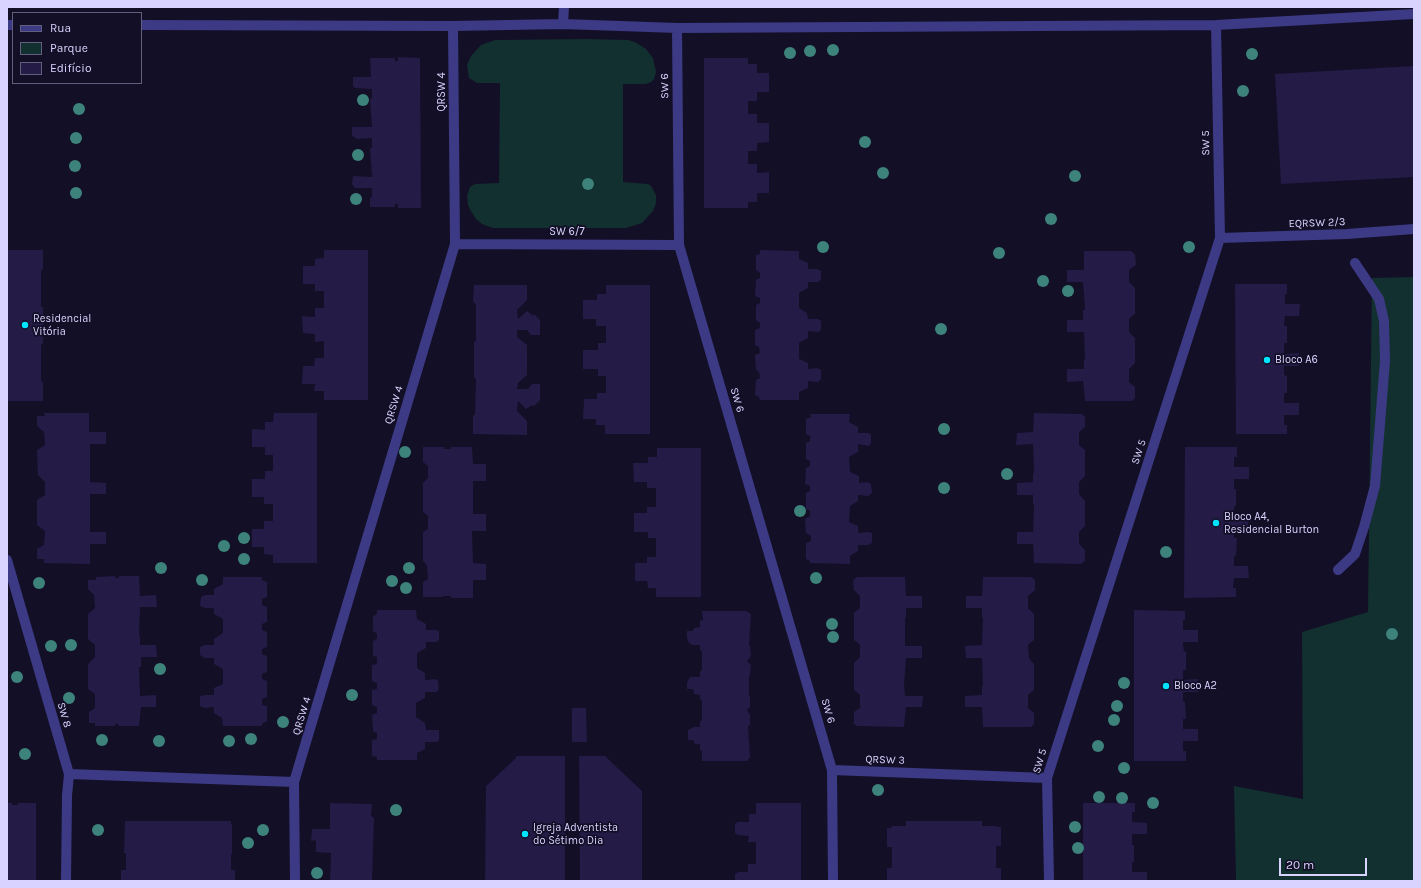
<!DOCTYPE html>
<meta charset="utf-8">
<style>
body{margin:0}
#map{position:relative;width:1421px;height:888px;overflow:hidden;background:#130f26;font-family:Karla,sans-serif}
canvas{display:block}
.frame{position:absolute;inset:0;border:8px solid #d9d4ff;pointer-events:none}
.legend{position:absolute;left:12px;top:12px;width:130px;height:72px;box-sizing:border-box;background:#130f26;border:1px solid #625e7d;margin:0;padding:5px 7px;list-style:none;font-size:12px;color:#d9d4ff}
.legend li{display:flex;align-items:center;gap:8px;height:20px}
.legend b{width:20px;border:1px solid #625e7d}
.scale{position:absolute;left:1279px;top:858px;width:88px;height:18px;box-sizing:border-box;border:2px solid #d9d4ff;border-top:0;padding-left:5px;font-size:12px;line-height:14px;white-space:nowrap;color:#d9d4ff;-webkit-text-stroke:3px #130f26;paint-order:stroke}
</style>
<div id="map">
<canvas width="1421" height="888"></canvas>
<div class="frame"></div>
<ul class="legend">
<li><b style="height:5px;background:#3d3a85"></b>Rua</li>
<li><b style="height:11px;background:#12302f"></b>Parque</li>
<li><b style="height:11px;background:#241b47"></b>Edifício</li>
</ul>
<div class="scale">20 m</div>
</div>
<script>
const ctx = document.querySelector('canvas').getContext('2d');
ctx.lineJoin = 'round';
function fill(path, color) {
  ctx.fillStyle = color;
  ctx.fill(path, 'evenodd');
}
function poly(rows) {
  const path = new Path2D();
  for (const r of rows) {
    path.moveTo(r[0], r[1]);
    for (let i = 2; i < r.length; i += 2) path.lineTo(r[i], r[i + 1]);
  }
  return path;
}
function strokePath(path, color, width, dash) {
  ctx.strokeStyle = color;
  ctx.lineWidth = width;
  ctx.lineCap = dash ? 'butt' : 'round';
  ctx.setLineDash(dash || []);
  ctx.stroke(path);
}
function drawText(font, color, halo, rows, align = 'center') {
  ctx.font = font + ' Karla,sans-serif';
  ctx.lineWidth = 3.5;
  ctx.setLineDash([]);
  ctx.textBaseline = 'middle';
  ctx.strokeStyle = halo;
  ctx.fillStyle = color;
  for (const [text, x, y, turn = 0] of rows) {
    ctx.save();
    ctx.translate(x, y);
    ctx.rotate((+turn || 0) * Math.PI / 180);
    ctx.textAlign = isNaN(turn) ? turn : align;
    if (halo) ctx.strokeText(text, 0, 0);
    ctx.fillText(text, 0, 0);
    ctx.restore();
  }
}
fill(poly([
 [586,39,628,40,635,42,646,49,653,58,656,72,654,79,651,82,646,84,623,84,623,182,648,184,651,186,656,195,656,203,653,211,642,223,626,228,493,228,482,224,476,219,471,211,468,205,467,196,470,187,475,184,499,183,500,83,477,83,469,78,467,65,471,56,481,45,495,40],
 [1414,277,1414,881,1236,881,1234,786,1303,799,1302,632,1368,612,1372,278]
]), '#12302f');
fill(poly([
 [398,57,420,58,421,208,398,208,398,204,395,204,395,207,370,207,370,197,372,198,372,188,355,188,352,184,353,176,372,177,370,148,372,148,372,138,357,139,354,137,352,135,352,127,372,127,370,99,372,98,372,89,355,88,353,86,353,77,371,77,370,58,395,58,395,61,398,61],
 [704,58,748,58,748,64,757,64,757,73,769,73,769,92,757,92,757,101,748,101,748,114,757,114,757,123,769,123,769,142,757,143,757,151,748,151,748,164,757,164,757,173,769,172,769,193,757,193,757,202,748,202,748,208,704,208],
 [1414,66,1414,177,1281,184,1275,74],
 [7,250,43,250,43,269,41,271,41,307,43,307,43,343,41,345,41,381,43,382,43,401,7,401],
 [324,250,368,250,368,400,324,400,324,391,314,391,315,384,302,384,303,366,314,366,315,358,324,358,324,341,315,342,315,334,303,333,302,316,315,317,315,308,324,308,324,291,315,291,315,284,303,284,303,266,315,266,315,259,324,258],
 [760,250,799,251,799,259,808,263,808,269,817,269,821,271,821,280,818,282,808,282,808,288,799,293,799,308,807,313,808,319,818,319,821,321,821,330,818,332,808,331,808,338,799,343,799,359,808,363,808,369,817,368,821,370,821,379,818,382,808,381,808,388,799,392,799,400,760,400,759,397,755,395,756,380,760,378,759,372,756,370,755,355,760,353,759,347,755,345,755,330,760,328,760,323,756,320,756,305,760,303,760,298,755,296,756,280,760,278,760,273,756,270,756,255,760,254],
 [1084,251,1131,251,1135,254,1136,265,1129,270,1129,282,1135,288,1135,314,1129,319,1129,332,1135,338,1135,363,1129,369,1129,382,1135,387,1135,398,1132,401,1085,401,1083,381,1067,382,1067,369,1084,369,1084,360,1085,360,1084,332,1067,332,1067,320,1083,320,1083,310,1085,310,1083,282,1067,282,1067,270,1084,270],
 [1235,284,1287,284,1287,294,1285,294,1285,304,1300,304,1299,316,1285,316,1284,326,1287,326,1287,343,1284,343,1284,354,1299,353,1299,366,1284,366,1284,375,1287,376,1287,393,1284,393,1284,403,1299,403,1299,415,1284,415,1284,425,1287,425,1287,434,1236,434],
 [474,285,527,285,527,300,517,310,518,319,527,311,533,316,534,314,540,320,540,335,531,335,527,330,517,330,517,337,527,345,527,375,518,383,517,389,528,389,532,384,540,384,540,400,534,406,532,405,526,409,518,401,517,411,527,421,527,435,473,434,473,416,475,414,476,379,474,377,474,342,476,341,476,305,473,301],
 [606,285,650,285,650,434,605,434,605,425,596,425,596,419,583,419,584,399,597,399,597,393,606,393,606,376,598,376,598,369,583,369,583,350,598,350,598,343,606,343,606,326,596,326,596,319,583,319,583,300,597,300,597,294,606,294],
 [44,413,89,413,89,432,106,432,106,444,90,444,90,482,106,483,106,494,90,494,90,532,106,532,106,544,90,544,90,564,44,563,44,559,37,559,37,549,44,545,45,531,37,525,37,500,45,495,45,482,38,475,37,450,45,445,44,432,37,426,37,416,45,416],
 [274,413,317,413,317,563,273,563,273,555,264,554,264,547,252,547,252,529,264,529,264,521,273,521,273,504,264,504,264,497,252,497,252,479,265,479,265,471,273,471,273,455,265,455,265,447,252,447,252,429,265,430,265,422,273,422],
 [1034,413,1082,414,1085,417,1085,427,1079,432,1079,445,1085,450,1085,476,1079,482,1079,494,1085,501,1085,526,1079,532,1079,544,1085,550,1085,561,1081,564,1034,563,1033,544,1017,544,1017,532,1033,532,1034,504,1033,504,1033,495,1017,495,1017,483,1033,482,1033,473,1034,473,1033,444,1016,445,1017,433,1033,432],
 [810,414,850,414,849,422,858,427,858,433,868,433,871,434,871,443,869,446,858,444,858,452,849,457,850,472,859,476,859,483,868,482,871,484,872,493,868,496,858,495,858,501,850,506,849,522,858,526,858,533,868,532,872,533,872,543,868,545,858,545,858,551,850,556,850,564,810,563,810,561,806,559,806,543,811,541,811,536,806,533,805,519,810,516,810,511,806,509,806,493,810,491,810,486,805,484,806,468,810,466,810,461,806,459,806,443,810,441,810,436,806,434,806,419,811,417],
 [423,447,444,447,444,449,451,449,451,447,472,447,473,464,486,464,486,481,473,481,473,514,486,514,486,531,472,531,473,563,486,564,486,580,473,580,473,598,451,598,451,596,443,596,443,597,423,597,423,582,428,579,427,565,423,561,423,532,428,529,428,516,423,512,423,483,428,478,428,466,423,462],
 [1185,447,1237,447,1237,457,1234,457,1234,467,1249,467,1249,479,1234,479,1234,489,1236,489,1236,506,1234,507,1234,517,1249,517,1248,529,1234,528,1234,538,1237,538,1236,556,1234,556,1234,566,1248,566,1249,578,1234,578,1233,588,1236,588,1236,597,1184,598],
 [657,448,701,448,701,597,656,597,656,588,648,588,647,581,635,581,635,563,647,563,647,557,656,557,656,538,648,538,648,532,634,532,634,513,647,513,647,507,656,507,656,488,647,488,647,482,634,482,633,463,648,463,648,457,657,457],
 [115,576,115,578,119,578,119,576,139,576,140,596,156,595,157,607,140,607,139,635,140,635,140,645,156,645,157,657,141,657,141,667,139,667,140,696,156,695,156,707,141,707,139,726,119,726,118,724,115,724,115,726,95,726,95,723,89,723,89,712,95,708,95,694,88,689,88,664,95,657,95,645,88,639,88,614,95,608,94,595,88,589,88,580,96,580,96,577],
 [223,577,262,577,262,580,267,582,267,597,262,599,262,605,267,607,267,622,262,624,262,630,267,632,267,647,262,649,262,654,267,656,267,672,262,674,262,679,267,681,267,697,262,699,262,705,267,706,267,721,262,724,262,726,223,726,222,718,214,713,214,707,205,708,200,706,200,696,206,695,214,695,214,688,223,684,223,669,214,664,214,658,205,658,200,655,200,647,205,645,214,645,214,639,223,633,223,619,214,614,214,608,205,608,200,606,201,597,205,595,214,595,214,589,223,584],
 [857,577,905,577,906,596,922,596,922,608,906,608,906,618,905,618,905,646,922,646,922,658,906,658,904,685,905,696,923,696,922,707,906,707,904,727,857,726,854,724,854,712,860,708,860,695,854,690,854,663,860,657,860,645,854,640,854,613,860,608,860,596,854,590,853,580],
 [983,577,1031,577,1035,580,1035,590,1028,596,1028,608,1034,614,1034,640,1028,645,1029,658,1034,664,1034,690,1028,695,1028,708,1034,713,1034,724,1031,727,983,727,982,707,965,707,965,696,982,695,982,686,983,686,982,658,966,658,965,646,982,645,983,618,982,618,982,608,966,608,966,596,982,596],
 [377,610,416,610,417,619,426,624,426,630,436,630,439,631,439,640,436,642,426,642,426,648,417,653,417,668,425,673,425,680,436,679,438,681,439,690,436,692,425,692,425,698,416,703,416,717,425,723,426,730,439,730,439,740,437,742,425,742,425,749,417,753,417,760,377,760,377,757,372,756,372,740,377,739,377,733,373,731,372,715,377,713,377,707,372,705,372,690,377,689,377,683,372,681,372,665,377,664,377,657,373,656,373,641,377,639,377,634,373,631,373,616,377,614],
 [1134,610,1185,611,1185,620,1183,620,1183,630,1198,630,1198,642,1183,642,1184,652,1186,651,1186,670,1183,670,1183,680,1198,679,1198,692,1183,692,1183,701,1185,702,1186,719,1183,719,1183,729,1198,729,1198,741,1183,741,1183,751,1186,751,1186,761,1134,761],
 [702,611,746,611,751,614,749,645,750,646,751,656,747,661,751,665,750,675,749,676,749,695,750,696,750,707,747,710,750,715,750,725,748,726,750,757,747,761,702,761,702,751,700,750,700,744,695,744,693,740,688,740,688,730,694,727,700,727,700,722,702,720,702,701,700,699,700,695,694,694,693,689,687,689,687,683,688,680,690,677,700,677,700,672,702,670,702,652,700,649,700,645,693,645,689,643,687,638,687,631,693,631,694,628,700,627,700,621,703,620],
 [572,708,586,708,587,742,572,742],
 [516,756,565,756,565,881,485,881,486,786,516,758],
 [579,756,605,756,642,791,642,881,580,881],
 [7,803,12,803,12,805,18,805,18,803,36,803,36,881,7,881],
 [330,803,372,804,371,816,374,818,372,881,330,881,331,853,316,852,316,840,311,841,312,829,330,829],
 [756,803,801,803,801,881,735,881,735,874,739,872,748,872,748,864,756,864,756,842,748,842,749,836,738,835,735,833,735,824,738,822,749,822,749,814,756,814],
 [1083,803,1135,803,1135,812,1132,812,1132,822,1147,823,1147,834,1132,834,1132,845,1134,845,1134,862,1132,862,1132,872,1147,872,1147,881,1083,881],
 [125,821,231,821,231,825,232,824,232,854,231,854,231,870,235,870,235,881,121,881,121,870,126,870,126,853,124,853],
 [906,821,982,821,982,826,996,826,996,827,1001,827,1001,846,996,846,996,868,1001,868,1001,881,887,881,887,868,891,868,892,866,892,847,887,847,887,828,892,828,891,826,906,826]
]), '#241b47');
strokePath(poly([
 [1338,570,1355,554,1364,527,1375,486,1385,361,1384,321,1379,299,1355,263]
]), '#3d3a85', 10);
strokePath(poly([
 [563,24,564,7],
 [7,25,13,25],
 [141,25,453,26,563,24,677,28,1216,25,1414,14],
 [677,28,679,245,832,770],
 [1220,238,1347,234,1414,229],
 [455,244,679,245],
 [7,560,69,774,67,796,66,881],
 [69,774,294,782],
 [295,881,294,782,455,244,453,26],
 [833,881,832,770,1047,778],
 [1049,881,1047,778,1220,238,1216,25]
]), '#3d3a85', 10);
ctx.fillStyle = '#3d827b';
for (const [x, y] of [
 [833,50],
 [810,51],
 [790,53],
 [1252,54],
 [1243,91],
 [363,100],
 [79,109],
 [76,138],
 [865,142],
 [358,155],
 [75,166],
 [883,173],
 [1075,176],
 [588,184],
 [76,193],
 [356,199],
 [1051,219],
 [823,247],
 [1189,247],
 [999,253],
 [1043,281],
 [1068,291],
 [941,329],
 [944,429],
 [405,452],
 [1007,474],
 [944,488],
 [800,511],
 [244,538],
 [224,546],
 [1166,552],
 [244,559],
 [161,568],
 [409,568],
 [816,578],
 [202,580],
 [392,581],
 [39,583],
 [406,588],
 [832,624],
 [1392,634],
 [833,637],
 [71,645],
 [51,646],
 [160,669],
 [17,677],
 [1124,683],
 [352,695],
 [69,698],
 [1117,706],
 [1114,720],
 [283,722],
 [251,739],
 [102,740],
 [159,741],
 [229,741],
 [1098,746],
 [25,754],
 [1124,768],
 [878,790],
 [1099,797],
 [1122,798],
 [1153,803],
 [396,810],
 [1075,827],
 [98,830],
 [263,830],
 [248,843],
 [1078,848],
 [317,873]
]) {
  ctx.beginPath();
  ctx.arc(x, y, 6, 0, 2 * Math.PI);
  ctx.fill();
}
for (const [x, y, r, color] of [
 [25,325,4,"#00e5ff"],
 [1267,360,4,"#00e5ff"],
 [1216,523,4,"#00e5ff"],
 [1166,686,4,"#00e5ff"],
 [525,834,4,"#00e5ff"]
]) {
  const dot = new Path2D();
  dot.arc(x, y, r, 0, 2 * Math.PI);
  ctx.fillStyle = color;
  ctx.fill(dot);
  strokePath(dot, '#130f26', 1.5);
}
drawText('11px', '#d9d4ff', '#130f26', [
 ["SW 6",665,86,-91],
 ["QRSW 4",442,92,-90],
 ["SW 5",1206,143,-91],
 ["EQRSW 2/3",1317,223,-2],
 ["SW 6/7",567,232],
 ["SW 6",737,400,74],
 ["QRSW 4",394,405,-73],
 ["SW 5",1139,452,-72],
 ["SW 6",828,711,74],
 ["SW 8",64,715,74],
 ["QRSW 4",302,716,-73],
 ["QRSW 3",885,760,2],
 ["SW 5",1040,761,-74]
]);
drawText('11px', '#d9d4ff', '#130f26', [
 ["Residencial",33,319],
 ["Vitória",33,332],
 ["Bloco A6",1275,360],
 ["Bloco A4,",1224,517],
 ["Residencial Burton",1224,530],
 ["Bloco A2",1174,686],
 ["Igreja Adventista",533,828],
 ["do Sétimo Dia",533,841]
], 'left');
</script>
